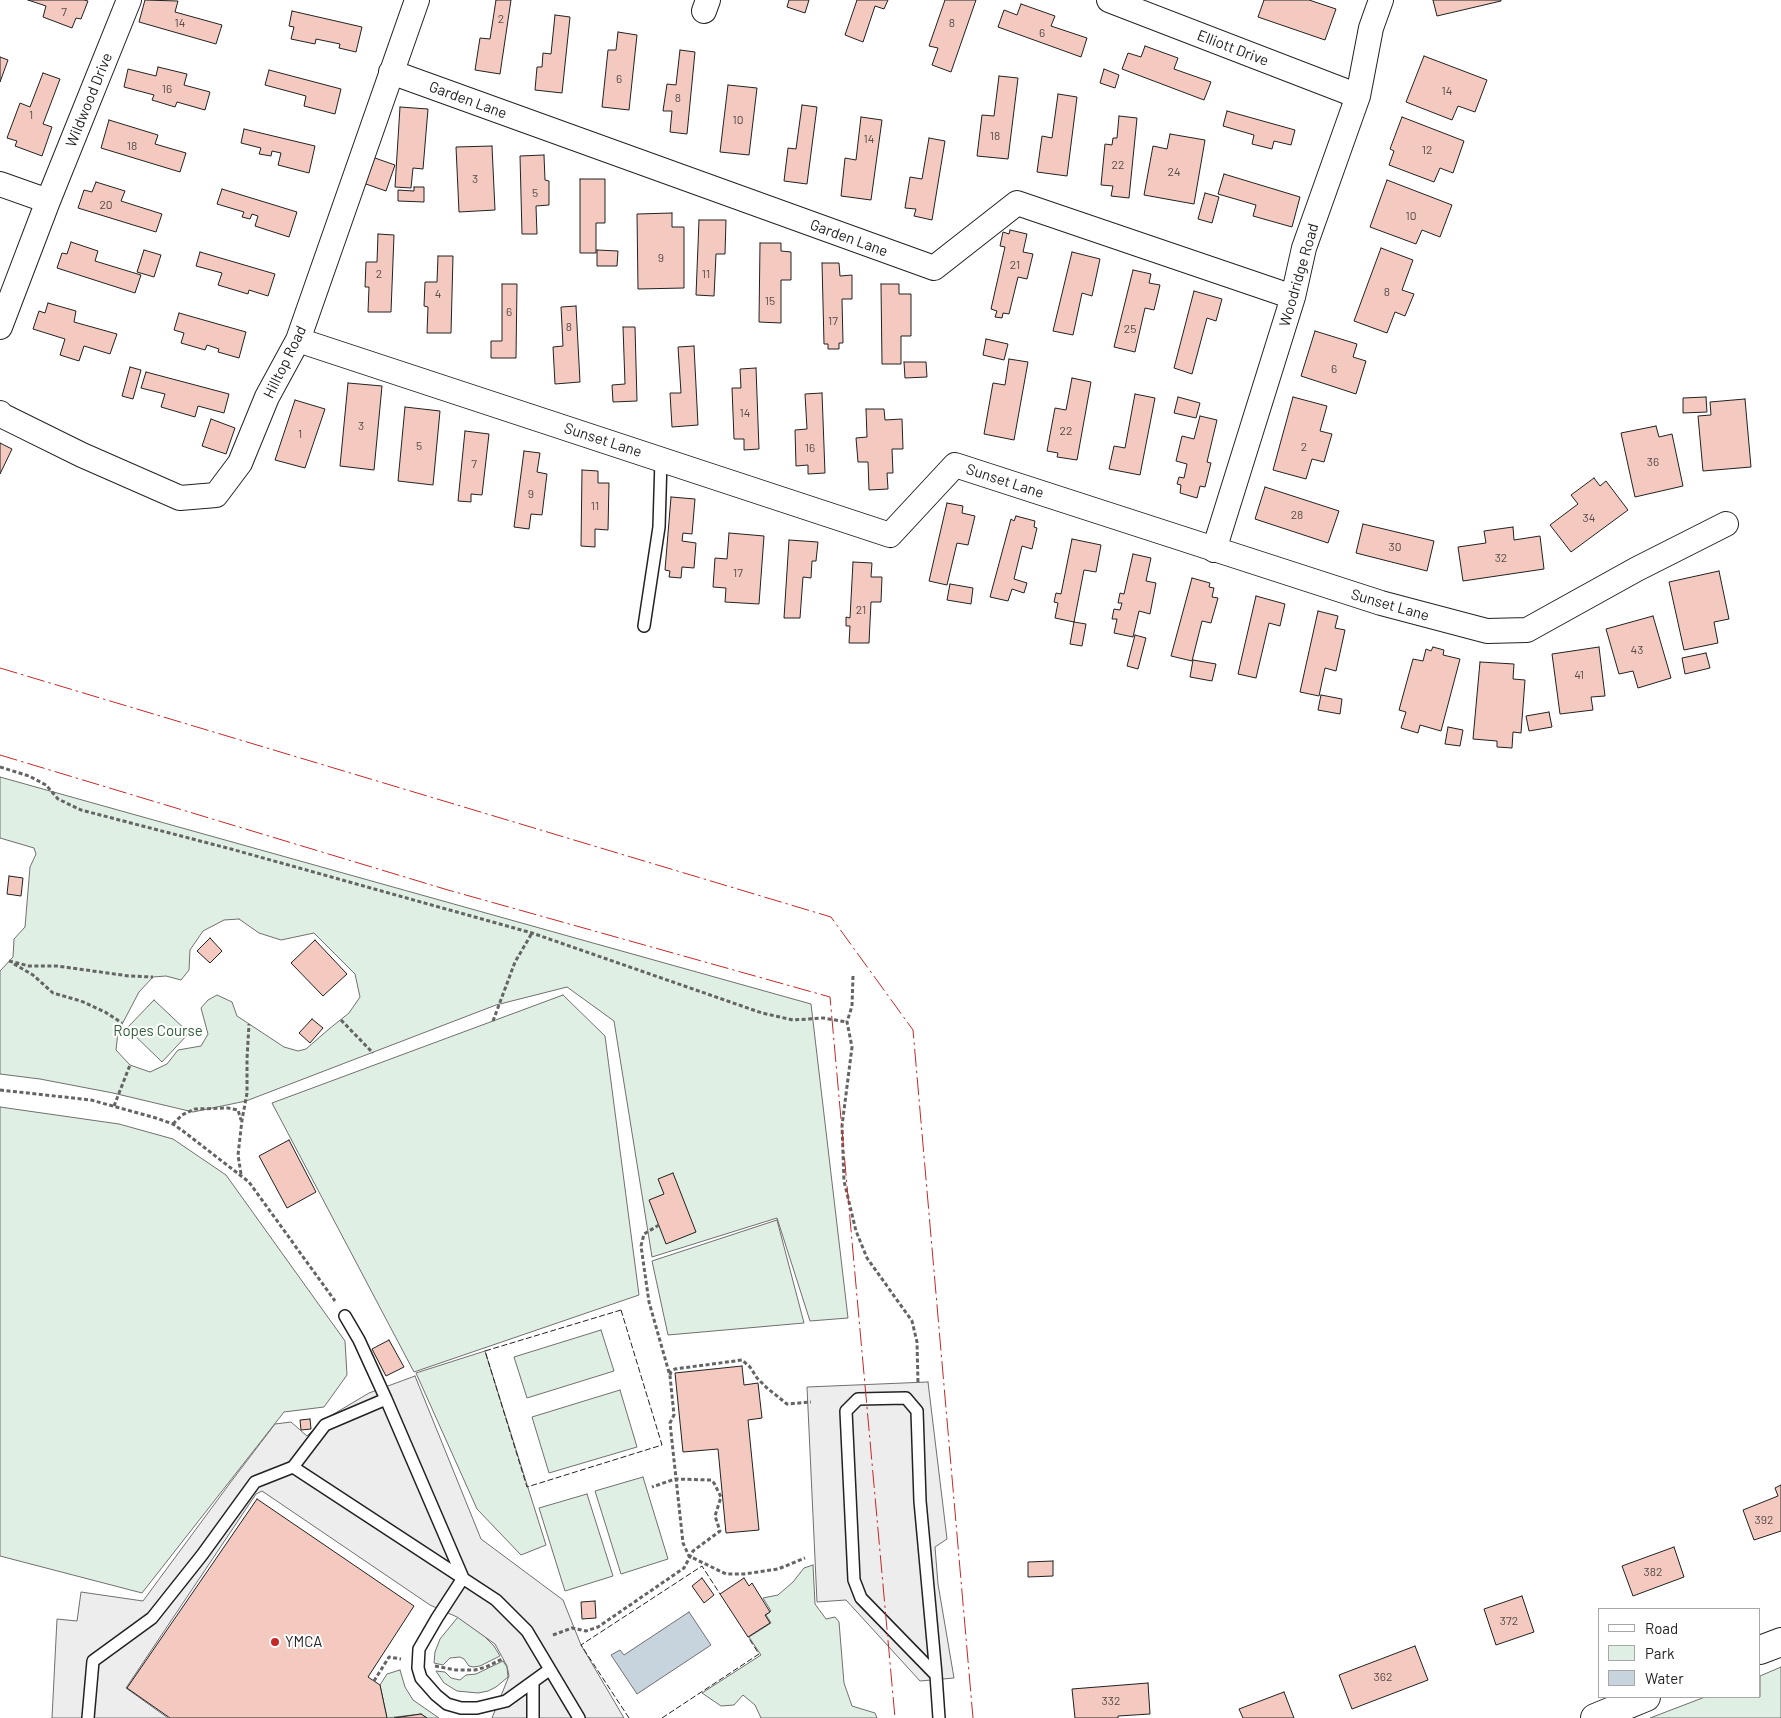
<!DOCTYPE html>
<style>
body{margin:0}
#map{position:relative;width:1781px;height:1718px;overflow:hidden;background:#fff;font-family:Barlow,sans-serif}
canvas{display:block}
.legend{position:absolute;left:1598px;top:1608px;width:162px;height:90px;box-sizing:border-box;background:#fff;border:1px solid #a7a7a7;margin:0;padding:6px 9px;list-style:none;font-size:15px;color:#222}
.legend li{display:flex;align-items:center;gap:10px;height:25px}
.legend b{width:25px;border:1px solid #a7a7a7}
</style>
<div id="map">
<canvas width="1781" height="1718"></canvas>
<ul class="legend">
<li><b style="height:6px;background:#fff"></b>Road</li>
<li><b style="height:14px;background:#e0efe3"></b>Park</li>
<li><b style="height:14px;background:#c7d3dd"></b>Water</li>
</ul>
</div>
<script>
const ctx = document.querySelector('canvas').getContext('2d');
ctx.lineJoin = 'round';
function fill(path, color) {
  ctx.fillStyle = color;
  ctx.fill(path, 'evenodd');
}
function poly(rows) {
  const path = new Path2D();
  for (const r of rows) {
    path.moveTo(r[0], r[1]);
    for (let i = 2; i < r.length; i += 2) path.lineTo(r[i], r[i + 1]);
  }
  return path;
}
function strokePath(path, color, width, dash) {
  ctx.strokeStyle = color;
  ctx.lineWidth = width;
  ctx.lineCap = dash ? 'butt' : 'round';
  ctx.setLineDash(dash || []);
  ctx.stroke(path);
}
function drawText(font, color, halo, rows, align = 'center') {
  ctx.font = font + ' Barlow,sans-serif';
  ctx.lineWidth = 4;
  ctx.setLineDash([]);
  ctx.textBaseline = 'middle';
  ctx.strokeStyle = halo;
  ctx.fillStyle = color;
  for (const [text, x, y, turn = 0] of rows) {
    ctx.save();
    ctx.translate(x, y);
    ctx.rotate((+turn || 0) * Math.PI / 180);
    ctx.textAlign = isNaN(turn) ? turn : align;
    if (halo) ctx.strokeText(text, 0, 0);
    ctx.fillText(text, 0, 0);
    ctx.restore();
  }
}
const green = poly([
 [0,777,811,1004,848,1318,810,1321,777,1218,652,1257,614,1021,567,987,496,1005,246,1101,193,1112,113,1093,40,1079,0,1074,0,971,13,957,14,939,25,927,30,867,36,854,34,848,0,838,0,777],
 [239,919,259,933,281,940,314,933,355,974,360,997,349,1013,329,1029,306,1049,298,1051,284,1047,237,1016,232,1002,217,995,208,1000,201,1008,208,1034,201,1046,178,1050,167,1064,150,1072,130,1065,116,1050,118,1032,139,992,153,977,166,976,181,980,189,970,190,950,203,931,224,920,239,919],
 [563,995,605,1036,639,1295,414,1372,272,1103,563,995],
 [154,1000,189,1033,162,1062,127,1028,154,1000],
 [0,1107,119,1124,173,1139,226,1175,345,1341,347,1375,324,1407,284,1412,142,1593,0,1556,0,1107],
 [777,1220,804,1323,668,1335,652,1261,777,1220],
 [601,1330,614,1371,527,1398,514,1357,601,1330],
 [485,1351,546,1545,521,1555,477,1509,416,1373,485,1351],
 [620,1390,637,1447,549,1473,532,1417,620,1390],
 [643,1477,668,1559,621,1574,595,1491,643,1477],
 [587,1494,613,1576,565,1591,539,1508,587,1494],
 [813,1565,815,1604,826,1619,835,1617,839,1622,844,1683,852,1706,875,1713,877,1718,761,1718,755,1705,743,1695,734,1705,721,1706,702,1693,761,1655,749,1637,771,1623,766,1615,771,1611,763,1598,778,1595,793,1582,804,1568,813,1565],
 [458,1617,484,1636,494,1646,500,1656,480,1666,473,1667,469,1666,464,1659,460,1657,450,1658,443,1665,434,1663,435,1652,440,1639,458,1617],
 [503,1661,507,1667,508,1677,496,1687,488,1691,478,1693,457,1691,444,1683,436,1671,445,1672,451,1678,460,1680,466,1675,476,1674,503,1661],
 [1781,1667,1781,1718,1650,1718,1705,1697,1760,1697,1760,1676,1781,1667],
 [400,1670,405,1687,413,1700,439,1718,427,1718,421,1714,387,1718,380,1685,387,1674,400,1670]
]);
fill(green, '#e0efe3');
strokePath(green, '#6f6f6f', 1);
const parking = poly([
 [415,1376,481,1539,563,1600,581,1645,624,1718,492,1718,509,1676,507,1666,495,1644,457,1617,430,1605,262,1491,256,1494,126,1688,168,1718,52,1718,57,1619,77,1621,81,1592,143,1601,230,1483,275,1424,291,1422,307,1436,322,1421,369,1393,415,1376],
 [928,1382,947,1539,935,1547,938,1584,954,1678,920,1681,846,1600,817,1602,807,1387,928,1382]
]);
fill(parking, '#ededed');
strokePath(parking, '#6f6f6f', 1);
const water = poly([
 [689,1612,711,1645,637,1694,611,1655,620,1650,624,1655,689,1612]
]);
fill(water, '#c7d3dd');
strokePath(water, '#6f6f6f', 1);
const building = poly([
 [28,0,84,0,88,1,81,19,76,18,72,28,43,17,46,6,28,0],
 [145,0,178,1,175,12,222,25,216,44,139,22,145,0],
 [496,0,511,0,500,74,475,70,480,38,490,39,496,0],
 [789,0,809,0,805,13,787,7,789,0],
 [857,0,888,0,884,9,875,6,863,42,845,35,857,0],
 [945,0,976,0,951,72,932,65,938,48,929,46,945,0],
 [1264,0,1309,0,1336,9,1325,40,1258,17,1264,0],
 [1433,0,1501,0,1501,1,1437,16,1433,0],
 [1021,4,1055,16,1051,26,1087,38,1081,57,998,27,1004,10,1017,15,1021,4],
 [292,11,362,27,356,52,339,48,340,44,316,39,315,44,291,39,294,27,289,26,292,11],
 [555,15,570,17,562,93,535,90,537,67,542,67,543,53,551,54,555,15],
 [618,32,637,35,629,110,602,107,608,50,616,50,618,32],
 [1145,46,1178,58,1174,69,1211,82,1204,100,1122,69,1128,53,1141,57,1145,46],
 [680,50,695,52,687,134,670,132,672,111,663,111,667,84,676,85,680,50],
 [1424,56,1487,80,1475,112,1458,106,1452,120,1406,102,1424,56],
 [0,57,8,60,0,82,0,57],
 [158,67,187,74,184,85,210,92,205,110,177,102,175,107,152,100,154,95,124,87,128,69,156,76,158,67],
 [1104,69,1119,75,1115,88,1100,83,1104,69],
 [269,70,341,89,335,114,304,106,306,96,265,85,269,70],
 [43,73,60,79,43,124,52,127,42,156,15,146,17,141,7,138,20,103,30,107,43,73],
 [999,76,1018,78,1008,159,977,156,982,115,994,116,999,76],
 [728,85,757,88,749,155,720,152,728,85],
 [1058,94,1077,97,1067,176,1037,172,1042,136,1052,138,1058,94],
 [802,105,817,107,807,184,784,181,788,148,796,149,802,105],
 [400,107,428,109,423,169,413,168,411,188,395,187,400,107],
 [1227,111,1295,130,1291,145,1274,141,1272,149,1252,144,1254,135,1223,126,1227,111],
 [1119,116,1137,118,1129,198,1111,196,1113,186,1101,185,1105,144,1112,145,1113,138,1117,138,1119,116],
 [861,117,882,120,871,200,841,196,845,158,856,160,861,117],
 [1402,117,1464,141,1453,173,1440,168,1434,182,1389,165,1394,151,1390,149,1402,117],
 [109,120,158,135,155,144,186,153,180,172,101,148,109,120],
 [244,129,315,146,309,173,278,165,281,153,272,151,271,156,259,154,261,148,241,143,244,129],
 [1170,134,1205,140,1194,204,1144,195,1153,146,1167,149,1170,134],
 [929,138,945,141,932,220,914,216,916,209,905,208,910,177,922,179,929,138],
 [492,146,495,210,459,212,456,147,492,146],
 [544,155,545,180,549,181,549,205,536,206,537,234,522,234,520,156,544,155],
 [372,157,395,165,386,191,363,183,372,157],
 [1224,174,1300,197,1292,227,1253,216,1256,205,1218,194,1224,174],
 [580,179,605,179,605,223,596,223,596,253,580,253,580,179],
 [1387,180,1452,205,1440,237,1422,230,1416,244,1370,227,1387,180],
 [96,182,125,191,121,201,162,214,156,232,78,208,84,190,92,192,96,182],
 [414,187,424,187,424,202,398,201,398,190,414,191,414,187],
 [222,189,297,212,289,237,255,226,258,216,252,214,250,219,242,217,244,212,217,204,222,189],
 [1205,193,1219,197,1212,223,1198,219,1205,193],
 [672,213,672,227,684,227,684,288,638,289,637,214,672,213],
 [699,220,726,220,725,254,716,254,714,296,696,295,699,220],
 [1010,230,1027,234,1023,252,1033,254,1027,279,1018,277,1009,314,1003,313,1002,318,995,317,997,311,991,309,1005,247,1000,246,1003,232,1009,234,1010,230],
 [378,234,394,235,391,312,368,312,369,287,365,287,366,262,377,262,378,234],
 [71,242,98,251,95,261,141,275,135,293,57,268,62,253,67,254,71,242],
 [760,243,781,243,781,251,791,252,791,280,781,280,781,323,759,322,760,243],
 [1381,248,1413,260,1402,290,1414,294,1405,316,1395,312,1387,333,1354,321,1381,248],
 [144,250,161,255,154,277,137,272,144,250],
 [597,250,618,251,617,266,597,266,597,250],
 [200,252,275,274,268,296,249,290,248,294,218,285,222,273,196,266,200,252],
 [1072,252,1100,259,1092,296,1082,293,1073,335,1053,331,1072,252],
 [438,256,453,256,451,333,427,333,428,307,424,306,425,282,437,282,438,256],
 [822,263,839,263,840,276,852,275,852,299,842,299,843,343,839,343,839,349,828,349,828,344,824,344,822,263],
 [1133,270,1151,274,1149,283,1160,285,1154,310,1145,308,1135,352,1114,347,1133,270],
 [502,284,517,284,516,358,491,358,491,341,502,341,502,284],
 [881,284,899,284,899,294,911,294,911,336,901,336,901,364,882,364,881,284],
 [1194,291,1222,299,1216,321,1207,318,1192,374,1174,368,1194,291],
 [48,303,76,311,74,322,117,334,110,354,84,346,79,361,60,355,65,339,33,329,39,311,45,313,48,303],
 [576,306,580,382,555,384,553,347,563,346,561,307,576,306],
 [179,313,246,332,239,358,218,352,219,349,207,345,205,350,181,343,184,333,174,330,179,313],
 [623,327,635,327,637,401,613,402,612,385,625,384,623,327],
 [1315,331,1357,344,1353,357,1366,361,1356,394,1301,376,1315,331],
 [986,339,1008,344,1004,360,983,355,986,339],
 [694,346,698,425,672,427,670,393,681,393,678,347,694,346],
 [1009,359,1028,362,1014,440,984,434,993,383,1005,385,1009,359],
 [904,362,926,362,927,377,905,378,904,362],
 [130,367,141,370,133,399,122,396,130,367],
 [756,368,759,449,744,450,744,439,734,439,732,388,741,388,740,369,756,368],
 [146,372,229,394,224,413,198,406,195,417,161,407,165,394,141,388,146,372],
 [1072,378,1091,382,1077,460,1057,457,1058,453,1047,451,1055,408,1066,410,1072,378],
 [348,383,382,386,374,470,340,466,348,383],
 [822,393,825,473,808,474,808,465,796,466,795,430,807,429,805,394,822,393],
 [1135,394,1155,398,1140,475,1109,469,1114,446,1125,448,1135,394],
 [1178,397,1200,403,1196,418,1174,413,1178,397],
 [1293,397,1327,406,1320,431,1332,434,1324,462,1312,459,1306,479,1273,470,1293,397],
 [1706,397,1707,412,1683,413,1683,398,1706,397],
 [1745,399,1751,467,1703,471,1698,416,1711,415,1710,402,1745,399],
 [295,400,325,409,305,468,275,460,295,400],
 [405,407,440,411,433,485,398,481,405,407],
 [866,409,884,409,885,420,902,419,903,449,892,449,893,473,887,473,888,489,869,490,868,462,858,462,856,438,867,437,866,409],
 [1200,416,1217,420,1207,462,1211,463,1205,487,1200,486,1197,498,1180,493,1181,485,1177,484,1179,477,1184,478,1187,464,1176,461,1182,436,1194,439,1200,416],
 [211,419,235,428,226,454,202,446,211,419],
 [1656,426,1659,437,1672,434,1683,486,1635,497,1621,433,1656,426],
 [465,431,489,434,482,495,471,494,471,502,458,501,465,431],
 [0,443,12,449,0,474,0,443],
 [524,451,540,453,537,472,547,474,542,515,531,514,529,529,514,527,524,451],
 [582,470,598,471,598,483,609,483,608,530,595,529,595,547,581,546,582,470],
 [1594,478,1600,486,1606,481,1628,510,1571,552,1550,525,1578,504,1571,495,1594,478],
 [1265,487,1339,511,1328,543,1255,519,1265,487],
 [671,497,695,499,692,534,683,533,682,541,696,543,694,568,682,567,681,578,669,577,670,571,665,570,671,497],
 [947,503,963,506,962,513,975,516,968,545,957,543,947,585,929,581,947,503],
 [1016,516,1035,521,1034,527,1037,528,1032,549,1022,546,1014,579,1027,583,1024,593,1012,589,1008,601,990,597,1011,519,1014,521,1016,516],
 [1363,524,1434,541,1427,571,1356,553,1363,524],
 [1513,527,1514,540,1540,536,1544,569,1463,581,1458,547,1486,543,1484,531,1513,527],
 [729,533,764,536,759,604,725,602,726,588,713,587,715,558,727,559,729,533],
 [1072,539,1101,545,1096,572,1084,570,1074,622,1055,618,1058,603,1054,602,1056,593,1061,594,1072,539],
 [789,540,818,542,816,561,812,561,811,578,803,577,800,618,784,618,789,540],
 [1133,554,1151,558,1146,581,1156,583,1150,614,1139,611,1133,637,1114,633,1117,619,1112,619,1114,609,1120,610,1122,603,1118,603,1120,593,1124,594,1133,554],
 [853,562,872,563,871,577,882,577,881,602,871,602,869,643,849,643,850,626,846,626,846,617,850,618,853,562],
 [1719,571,1729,619,1714,622,1718,643,1684,650,1669,582,1719,571],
 [1192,578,1210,583,1209,587,1214,588,1212,597,1218,598,1211,623,1202,621,1192,661,1171,656,1192,578],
 [950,584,973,588,971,604,947,600,950,584],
 [1256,596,1285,604,1280,626,1269,623,1256,678,1238,674,1256,596],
 [1318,611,1338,616,1335,628,1345,630,1336,671,1325,668,1319,696,1300,692,1318,611],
 [1653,616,1671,678,1638,688,1633,671,1619,674,1606,629,1653,616],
 [1074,622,1086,624,1082,646,1070,644,1074,622],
 [1135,635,1146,638,1138,669,1127,666,1135,635],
 [1433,647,1444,650,1443,655,1460,659,1441,731,1420,725,1418,733,1401,728,1406,712,1399,710,1413,659,1423,661,1426,649,1431,651,1433,647],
 [1599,647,1605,696,1591,697,1593,710,1560,714,1552,654,1599,647],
 [1706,653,1710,668,1685,674,1682,658,1706,653],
 [1193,660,1216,664,1212,681,1190,677,1193,660],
 [1480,662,1514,664,1513,679,1525,680,1521,733,1513,732,1512,748,1497,747,1497,741,1473,739,1480,662],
 [1321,695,1342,699,1340,714,1318,710,1321,695],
 [1549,712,1552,727,1529,731,1526,716,1549,712],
 [1448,727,1463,730,1460,746,1445,744,1448,727],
 [9,876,23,878,21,896,7,894,9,876],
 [210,938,222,951,210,963,197,951,210,938],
 [315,940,347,974,323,996,291,963,315,940],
 [312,1019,323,1028,310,1043,299,1033,312,1019],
 [289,1140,316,1192,287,1208,259,1156,289,1140],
 [673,1173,696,1232,666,1244,649,1200,664,1194,658,1179,673,1173],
 [389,1340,404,1367,386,1376,372,1349,389,1340],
 [742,1366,744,1385,758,1383,762,1418,748,1420,759,1530,726,1533,718,1449,683,1452,675,1373,742,1366],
 [310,1419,311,1429,301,1430,300,1420,310,1419],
 [1781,1485,1781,1531,1754,1540,1743,1510,1778,1496,1775,1488,1781,1485],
 [257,1499,414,1606,368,1677,380,1685,387,1718,170,1718,127,1688,257,1499],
 [1674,1547,1684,1577,1633,1596,1622,1566,1674,1547],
 [1053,1561,1053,1576,1028,1577,1028,1562,1053,1561],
 [702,1578,714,1595,704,1603,692,1586,702,1578],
 [744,1578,749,1586,752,1583,770,1612,765,1615,770,1623,748,1637,720,1594,744,1578],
 [1522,1596,1534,1632,1496,1645,1484,1609,1522,1596],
 [595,1601,596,1618,582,1619,581,1602,595,1601],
 [1415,1646,1428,1680,1352,1709,1339,1675,1415,1646],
 [1148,1683,1150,1714,1118,1716,1118,1718,1075,1718,1072,1689,1148,1683],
 [1284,1692,1294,1718,1243,1718,1239,1709,1284,1692],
 [421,1714,427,1718,394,1718,421,1714]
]);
fill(building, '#f3c9c0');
strokePath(building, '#222', 1);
const service = poly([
 [644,626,659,527,661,460],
 [345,1316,359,1340,386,1399],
 [293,1467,325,1425,386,1399,463,1578,437,1618,419,1649,418,1668,421,1678,436,1695,447,1704,461,1708,477,1708,506,1701,549,1670],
 [936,1675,861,1598,854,1580,846,1411,858,1399,906,1398,917,1411,920,1501,936,1675,939,1718],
 [88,1718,93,1661,152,1618,202,1555,255,1482,293,1467,496,1600,527,1631,579,1718],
 [533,1718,533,1682]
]);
const minor = poly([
 [1109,0,1358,96],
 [704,11,708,0],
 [391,72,934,268,1017,203,1293,297],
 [0,184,48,201],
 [0,327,48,201,129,0],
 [298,340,890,535,955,465,1381,603,1487,631,1527,630,1637,569,1726,524],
 [0,413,1,415,82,455,180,498,216,495,240,463,267,397,298,340,417,0],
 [1214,550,1293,297,1304,248,1358,96,1371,28,1381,0]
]);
const secondary = poly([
 [1760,1650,1781,1642],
 [1595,1718,1646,1697]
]);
strokePath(service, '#222', 14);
strokePath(minor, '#222', 26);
strokePath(secondary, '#222', 30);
strokePath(poly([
 [0,767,29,776,46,785,58,799,81,810,231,849,532,933,762,1013,793,1020,823,1018,847,1022],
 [9,961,29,966,57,966,129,976,153,977],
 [14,964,33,975,53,993,81,1001,105,1012,122,1023],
 [853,976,852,1006,847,1022,852,1047,842,1126,844,1181,856,1231,867,1258,912,1321,917,1342,918,1383],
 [341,1020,373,1053],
 [493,1021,515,962,532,933],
 [0,1090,91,1100,156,1118,173,1124,183,1131,249,1182,335,1301],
 [114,1106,130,1065],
 [173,1124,182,1115,195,1109,228,1108,238,1110,241,1120],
 [241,1174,238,1155,242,1120,247,1093,247,1059,249,1024],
 [659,1225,644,1234,641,1246,649,1302,670,1376,674,1415,670,1423,683,1543,689,1556,726,1574,744,1574,778,1569,805,1558],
 [670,1375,671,1372,675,1369,742,1360,750,1367,757,1378,767,1388,787,1404,811,1402],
 [553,1635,572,1628,586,1631,598,1627,684,1568,693,1551,720,1531,715,1516,721,1497,714,1483,711,1480,675,1479,652,1487],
 [435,1666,456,1670,475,1670,486,1667,502,1659],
 [374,1681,389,1657,401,1659]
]), '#646464', 3, [4, 2.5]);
strokePath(service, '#fff', 11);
strokePath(minor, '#fff', 24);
strokePath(secondary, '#fff', 28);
strokePath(poly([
 [621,1310,662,1445,527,1487,485,1351,621,1310],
 [629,1718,581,1645,702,1566,720,1594],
 [662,1718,759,1654,748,1637]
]), '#222', 1, [6, 2.5]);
strokePath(poly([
 [0,668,831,917,913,1030,973,1718],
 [0,755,448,890,830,997,895,1718]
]), '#c62828', 1, [18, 4, 2.5, 4]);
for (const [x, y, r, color] of [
 [275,1642,5,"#c62828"]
]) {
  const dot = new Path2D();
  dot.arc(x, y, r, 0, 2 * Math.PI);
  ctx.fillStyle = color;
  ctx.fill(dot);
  strokePath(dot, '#fff', 2);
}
drawText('12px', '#564c4a', null, [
 ["7",64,12],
 ["2",501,19],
 ["14",180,23],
 ["8",952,23],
 ["6",1042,33],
 ["6",619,79],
 ["16",167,89],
 ["14",1447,91],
 ["8",678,98],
 ["1",31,115],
 ["10",738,120],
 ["18",995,136],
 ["14",869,139],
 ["18",132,146],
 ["12",1427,150],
 ["22",1118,165],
 ["24",1174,172],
 ["3",475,179],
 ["5",535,193],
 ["20",106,205],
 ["10",1411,216],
 ["9",661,258],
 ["21",1015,265],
 ["2",379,274],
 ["11",706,274],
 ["8",1387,292],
 ["4",438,294],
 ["15",770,301],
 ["6",509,312],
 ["17",833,321],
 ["8",569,327],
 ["25",1130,329],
 ["6",1334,369],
 ["14",745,413],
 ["3",361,426],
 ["22",1066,431],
 ["1",300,434],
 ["5",419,446],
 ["2",1304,447],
 ["16",810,448],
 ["36",1653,462],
 ["7",474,464],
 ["9",531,494],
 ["11",595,506],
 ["28",1297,515],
 ["34",1589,518],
 ["30",1395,547],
 ["32",1501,558],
 ["17",738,573],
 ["21",861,610],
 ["43",1637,650],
 ["41",1579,675],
 ["392",1764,1520],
 ["382",1653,1572],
 ["372",1509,1621],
 ["362",1383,1677],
 ["332",1111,1701]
]);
drawText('15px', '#222', '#fff', [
 ["Elliott Drive",1233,48,21],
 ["Wildwood Drive",89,100,-68],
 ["Garden Lane",468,100,20],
 ["Garden Lane",849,238,20],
 ["Woodridge Road",1299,275,-74],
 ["Hilltop Road",285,362,-64],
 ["Sunset Lane",603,440,18],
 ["Sunset Lane",1005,481,18],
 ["Sunset Lane",1390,605,16]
]);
drawText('15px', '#2f5e38', '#fff', [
 ["Ropes Course",158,1031]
]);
drawText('15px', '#222', '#fff', [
 ["YMCA",285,1642]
], 'left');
</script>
